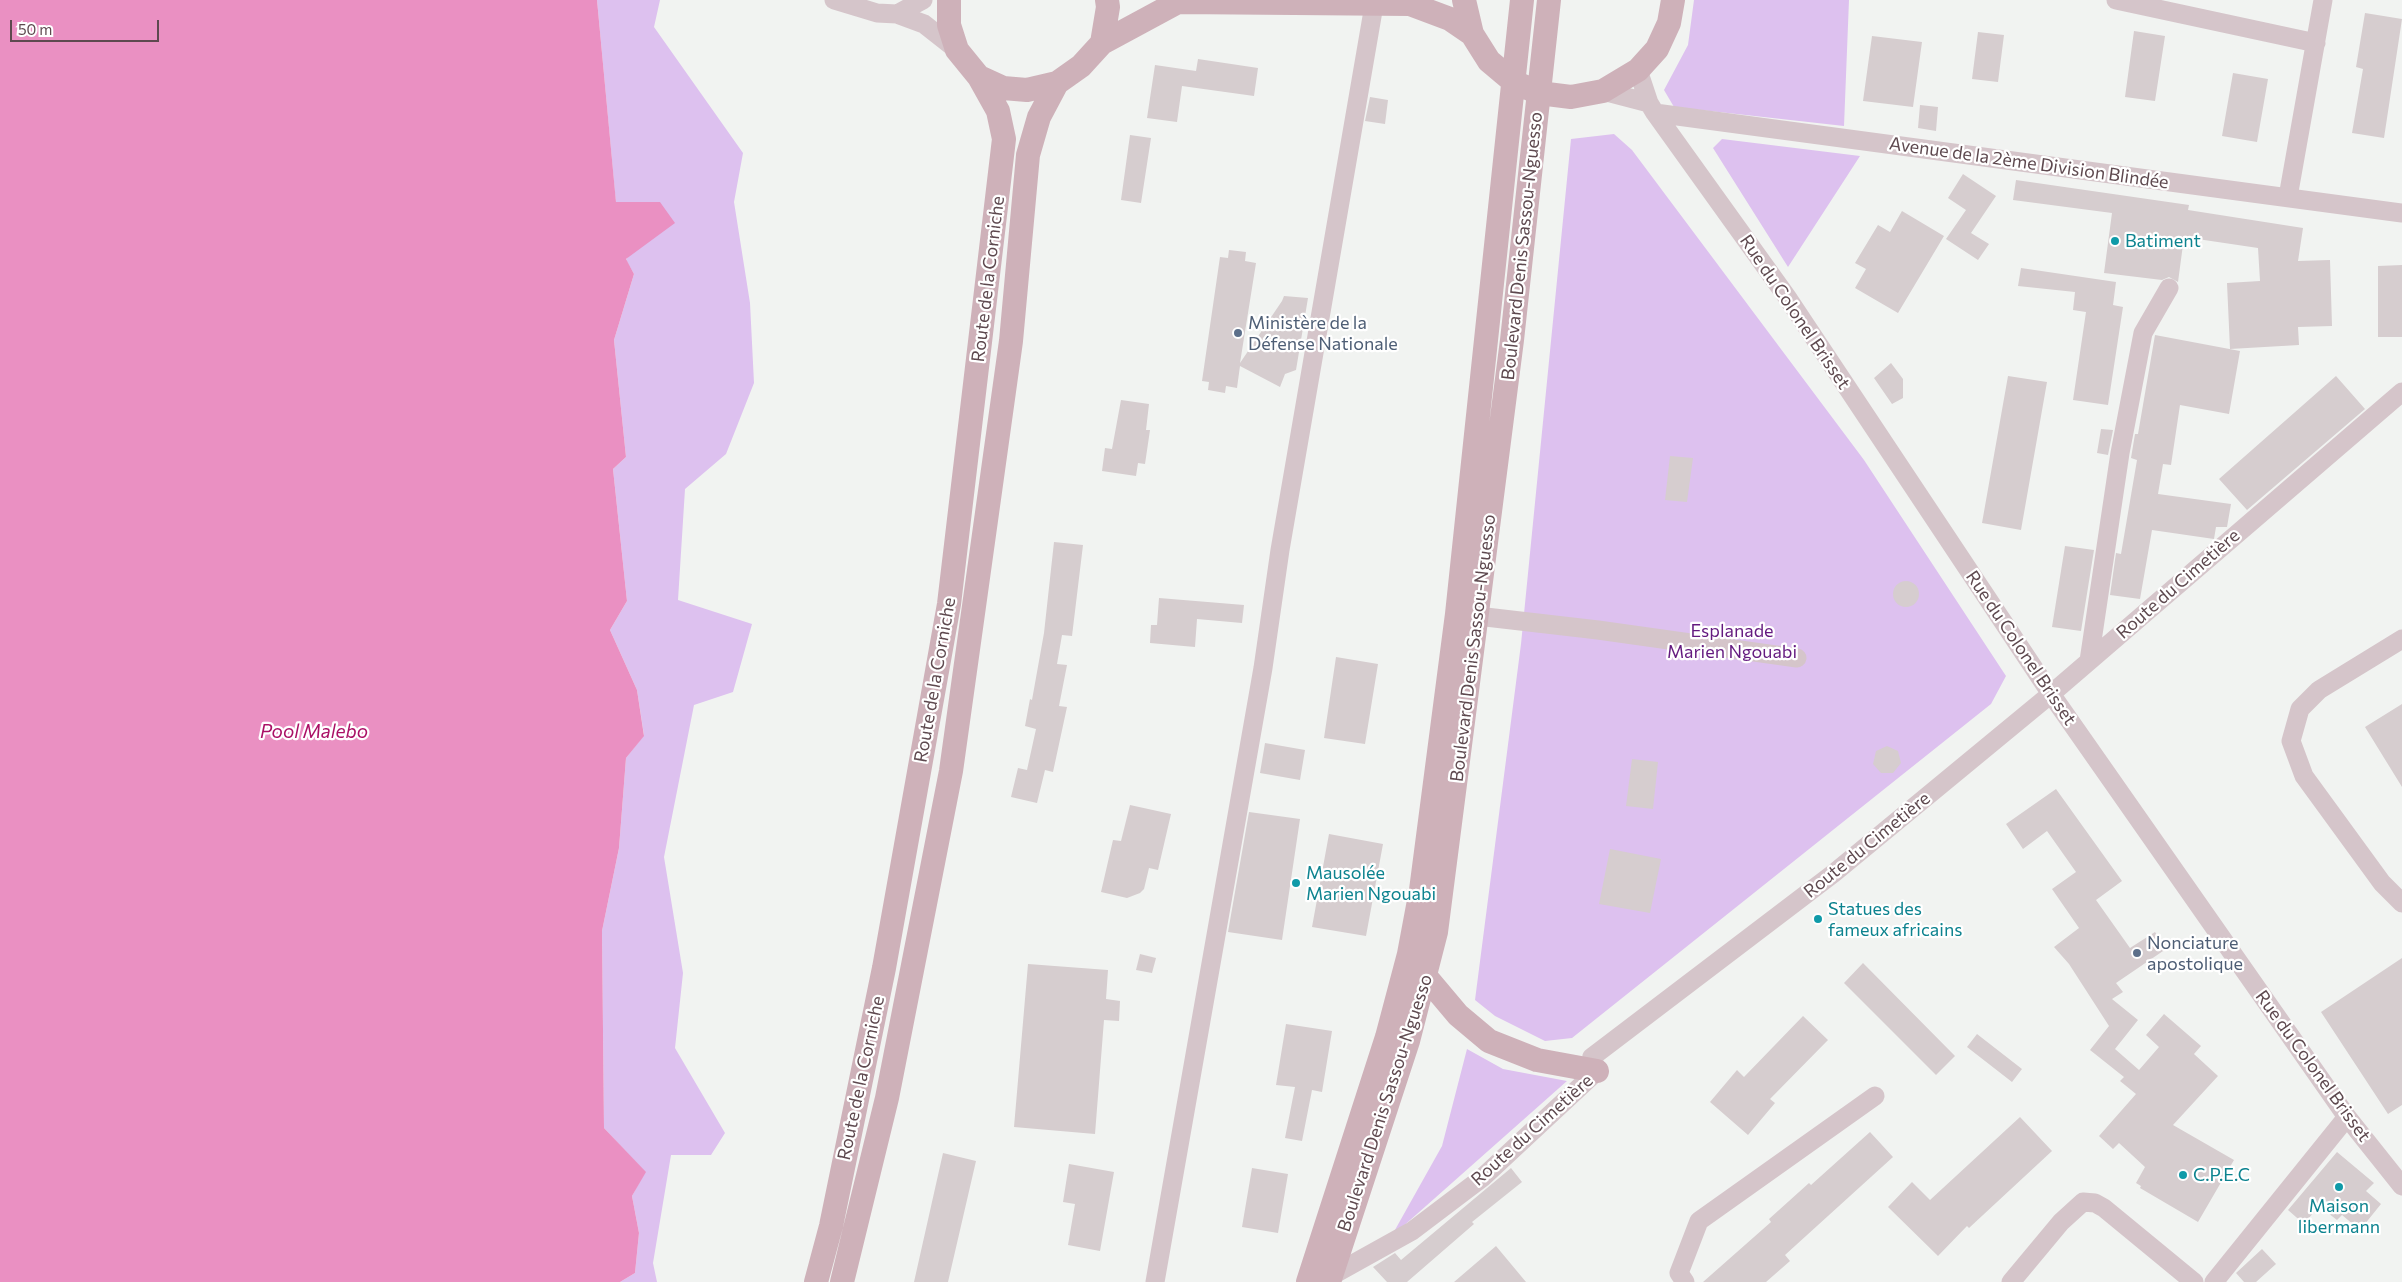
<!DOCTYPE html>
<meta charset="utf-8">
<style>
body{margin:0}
#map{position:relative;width:2402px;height:1282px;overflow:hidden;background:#f1f3f1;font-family:Commissioner,sans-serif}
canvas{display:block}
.scale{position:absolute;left:10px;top:20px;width:149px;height:22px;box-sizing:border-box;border:2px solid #5e494f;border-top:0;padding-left:6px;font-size:15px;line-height:18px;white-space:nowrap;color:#5e494f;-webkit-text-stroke:4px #fff;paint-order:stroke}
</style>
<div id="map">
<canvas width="2402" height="1282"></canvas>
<div class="scale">50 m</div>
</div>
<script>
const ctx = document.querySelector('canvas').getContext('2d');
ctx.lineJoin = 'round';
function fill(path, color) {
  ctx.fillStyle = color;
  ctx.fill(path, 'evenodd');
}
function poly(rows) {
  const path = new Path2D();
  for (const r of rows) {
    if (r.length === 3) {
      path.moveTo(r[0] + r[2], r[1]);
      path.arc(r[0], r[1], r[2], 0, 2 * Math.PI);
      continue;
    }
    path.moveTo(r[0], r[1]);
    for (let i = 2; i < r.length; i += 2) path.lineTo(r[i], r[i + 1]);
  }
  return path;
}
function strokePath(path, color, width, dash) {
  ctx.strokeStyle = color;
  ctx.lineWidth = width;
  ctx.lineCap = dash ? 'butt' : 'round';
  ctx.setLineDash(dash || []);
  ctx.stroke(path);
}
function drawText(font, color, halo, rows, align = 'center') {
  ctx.font = font + ' Commissioner,sans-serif';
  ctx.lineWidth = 4.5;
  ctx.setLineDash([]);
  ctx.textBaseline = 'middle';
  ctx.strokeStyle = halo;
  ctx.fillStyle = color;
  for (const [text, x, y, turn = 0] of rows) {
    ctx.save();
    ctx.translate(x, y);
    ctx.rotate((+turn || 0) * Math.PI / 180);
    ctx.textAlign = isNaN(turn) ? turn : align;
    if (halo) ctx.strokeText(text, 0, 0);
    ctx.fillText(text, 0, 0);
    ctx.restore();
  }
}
fill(poly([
 [597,0,660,0,654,27,743,153,734,202,750,303,754,383,726,454,685,489,678,600,752,624,733,692,694,705,664,857,683,973,675,1048,725,1133,711,1155,671,1155,653,1263,657,1282,620,1282,635,1273,639,1233,632,1196,645,1172,604,1128,602,931,619,848,626,758,644,735,637,690,610,630,627,601,613,469,626,457,614,340,634,274,626,260,660,202,616,203],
 [1694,0,1849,0,1844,126,1674,107,1664,90,1688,45],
 [1614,134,1632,150,1864,460,2006,676,1991,704,1572,1038,1545,1041,1495,1016,1475,1000,1521,644,1571,139],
 [1722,139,1860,156,1788,267,1713,148],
 [1467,1049,1503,1069,1567,1081,1391,1237,1442,1146]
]), '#ddc1ef');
fill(poly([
 [0,0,597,0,616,202,660,202,675,223,626,259,634,274,614,340,626,457,613,469,627,601,610,630,637,690,644,736,626,758,619,848,602,931,604,1128,646,1172,632,1196,639,1233,635,1273,620,1282,0,1282]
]), '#ea90c2');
fill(poly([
 [2365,13,2402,19,2384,138,2352,133,2363,69,2356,67],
 [2134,31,2165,36,2155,101,2125,97],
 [1978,32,2004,35,1998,82,1972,79],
 [1872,36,1922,42,1913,107,1863,101],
 [1198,59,1258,68,1254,96,1182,86,1177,122,1147,118,1155,65,1196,71],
 [2233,73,2268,79,2257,142,2222,136],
 [1370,97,1388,100,1385,124,1365,121],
 [1920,105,1938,107,1936,131,1918,128],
 [1130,135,1151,138,1141,203,1121,200],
 [1963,174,1996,196,1971,233,1989,244,1978,260,1946,239,1966,210,1948,198],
 [2016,180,2189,205,2188,210,2303,228,2298,261,2330,260,2332,326,2298,327,2299,345,2230,349,2227,283,2260,281,2258,248,2184,237,2178,282,2169,277,2162,280,2104,273,2112,213,2013,200],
 [1902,211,1944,236,1898,313,1855,288,1866,269,1855,263,1878,225,1890,232],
 [1229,250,1246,252,1245,261,1256,263,1240,363,1282,301,1284,296,1308,298,1296,370,1285,374,1280,387,1240,366,1237,388,1226,386,1225,393,1208,390,1209,382,1202,381,1220,257,1228,258],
 [2402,265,2402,337,2378,337,2378,266],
 [2021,268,2116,282,2113,305,2123,307,2108,405,2073,400,2086,312,2073,310,2075,292,2018,286],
 [2155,335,2240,351,2229,414,2180,405,2171,465,2163,464,2158,494,2231,504,2227,527,2216,527,2214,539,2152,530,2140,599,2110,595,2116,553,2121,554,2137,460,2131,458,2135,434,2138,434],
 [1891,363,1903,379,1903,398,1892,404,1874,378],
 [2008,376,2047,382,2021,530,1982,523],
 [2336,376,2365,409,2247,510,2219,479],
 [1121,400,1149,404,1146,430,1150,430,1145,464,1138,463,1136,476,1102,471,1105,448,1112,449],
 [2101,429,2113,430,2108,455,2097,453],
 [1670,456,1693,458,1687,502,1665,500],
 [1054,542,1083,545,1072,636,1062,635,1057,664,1067,665,1059,706,1067,707,1053,772,1045,770,1037,803,1011,797,1018,768,1027,770,1036,729,1025,726,1030,699,1032,700,1044,633],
 [2065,546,2094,550,2081,631,2052,627],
 [1906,594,13],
 [1159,598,1244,605,1242,623,1197,619,1195,647,1150,643,1151,625,1157,625],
 [1336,657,1378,664,1365,744,1324,738],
 [2402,704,2402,787,2365,727],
 [1265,743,1305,750,1300,780,1260,773],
 [1887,746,1898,751,1901,763,1893,773,1881,773,1873,764,1876,751],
 [1632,759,1658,762,1653,809,1626,806],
 [2056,789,2122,881,2096,900,2130,948,2155,932,2166,949,2116,983,2123,992,2112,999,2138,1020,2115,1049,2139,1070,2159,1047,2146,1035,2164,1014,2201,1046,2194,1054,2218,1076,2173,1125,2234,1160,2198,1222,2140,1188,2141,1186,2136,1183,2145,1167,2119,1143,2113,1149,2099,1136,2136,1094,2120,1081,2124,1077,2090,1050,2109,1026,2069,964,2054,947,2079,928,2052,889,2076,872,2047,831,2023,849,2006,824],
 [1130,805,1171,814,1158,870,1149,868,1144,889,1140,893,1127,898,1101,892,1113,840,1121,841],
 [1249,812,1300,819,1282,940,1228,932],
 [1329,834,1383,844,1366,936,1312,927],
 [1610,849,1661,859,1650,913,1599,904],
 [1140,954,1156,958,1152,973,1136,970],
 [2402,958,2402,1105,2388,1114,2321,1012],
 [1863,963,1955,1056,1936,1075,1844,983],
 [1028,964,1108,970,1106,999,1120,1001,1119,1021,1104,1020,1095,1134,1014,1127],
 [1803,1016,1828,1040,1770,1099,1775,1103,1748,1135,1710,1102,1737,1070,1744,1077],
 [1286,1024,1332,1031,1322,1092,1312,1090,1302,1141,1285,1138,1295,1087,1276,1085],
 [1977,1034,2022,1069,2012,1082,1967,1047],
 [2020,1117,2052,1151,1969,1228,1967,1226,1938,1256,1888,1207,1912,1182,1930,1200],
 [1870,1132,1893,1157,1785,1255,1790,1261,1766,1282,1703,1282,1771,1222,1769,1219,1809,1183,1811,1185],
 [2337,1152,2374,1183,2366,1191,2381,1204,2360,1230,2342,1215,2337,1220,2319,1206,2304,1224,2288,1210],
 [943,1153,976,1161,948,1282,914,1282],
 [1069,1164,1114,1172,1100,1251,1068,1245,1075,1204,1063,1202],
 [1252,1168,1288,1174,1278,1233,1242,1227],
 [1511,1168,1522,1182,1472,1222,1474,1224,1407,1282,1387,1282,1373,1267,1395,1253,1401,1260],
 [1496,1246,1526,1282,1454,1282],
 [2262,1249,2276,1264,2256,1282,2244,1282,2236,1273]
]), '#d6cdcf');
strokePath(poly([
 [834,0,877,13,897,14,924,24,957,50],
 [2116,0,2316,43],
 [897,14,923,0],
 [1638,70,1649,103,1655,113,1787,297,2051,694,2347,1117,2402,1186],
 [1603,91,1649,103],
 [1655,113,2402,213],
 [2288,197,2323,0],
 [1477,616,1598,630,1797,658],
 [2402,639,2319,690,2300,709,2291,741,2304,776,2382,883,2402,903],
 [2089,661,2120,453,2143,333,2169,288],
 [1331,1276,1412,1231,1482,1178,1597,1071,1592,1057,1834,873,2051,694,2402,392],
 [1155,1282,1263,668,1280,550,1374,5],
 [1685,1282,1679,1273,1699,1221,1875,1096],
 [2011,1282,2061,1222,2083,1202,2095,1203,2104,1208,2194,1282],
 [2214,1282,2347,1117]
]), '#d5c5ca', 19);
strokePath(poly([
 [949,0,949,25,957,50,979,77,1003,88,1027,90,1057,83,1081,66,1102,43,1108,7,1107,0],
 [1173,0,1178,2,1410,4,1450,19,1472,34],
 [1464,0,1472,34,1489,61,1514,82,1539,93,1571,97,1603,91,1638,70,1657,49,1669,23,1673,0],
 [1102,43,1178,2],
 [1426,977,1458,1015,1489,1041,1537,1060,1597,1071],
 [816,1282,831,1226,884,968,949,604,1004,139,998,111,979,77],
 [842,1282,887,1098,951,771,1011,341,1028,155,1039,117,1057,83],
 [1308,1282,1387,1037,1409,954,1421,890,1457,614,1522,0],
 [1329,1282,1408,1041,1436,932,1512,340,1549,0]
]), '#ceb1b9', 24);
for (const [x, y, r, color] of [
 [2115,241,5,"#0f9aa8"],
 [1238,333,5,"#5c6f8a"],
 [1296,883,5,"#0f9aa8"],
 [1818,919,5,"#0f9aa8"],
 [2137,953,5,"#5c6f8a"],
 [2183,1175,5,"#0f9aa8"],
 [2339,1187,5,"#0f9aa8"]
]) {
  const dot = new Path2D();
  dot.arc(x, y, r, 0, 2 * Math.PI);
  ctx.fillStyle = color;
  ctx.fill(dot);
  strokePath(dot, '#fff', 2);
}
drawText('18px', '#5e494f', '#fff', [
 ["Avenue de la 2ème Division Blindée",2029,163,8],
 ["Boulevard Denis Sassou-Nguesso",1522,246,-84],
 ["Route de la Corniche",988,279,-83],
 ["Rue du Colonel Brisset",1795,312,56],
 ["Route du Cimetière",2178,584,-41],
 ["Boulevard Denis Sassou-Nguesso",1473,648,-83],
 ["Rue du Colonel Brisset",2021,648,56],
 ["Route de la Corniche",935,680,-80],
 ["Route du Cimetière",1867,845,-39],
 ["Rue du Colonel Brisset",2313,1066,54],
 ["Route de la Corniche",861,1078,-78],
 ["Boulevard Denis Sassou-Nguesso",1385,1103,-72],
 ["Route du Cimetière",1532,1130,-42]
]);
drawText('18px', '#0d838f', '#fff', [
 ["Batiment",2125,241],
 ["Mausolée",1306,873],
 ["Marien Ngouabi",1306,894],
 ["Statues des",1828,909],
 ["fameux africains",1828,930],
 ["C.P.E.C",2193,1175],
 ["Maison",2339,1206,"center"],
 ["libermann",2339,1227,"center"]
], 'left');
drawText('18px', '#4e5e75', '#fff', [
 ["Ministère de la",1248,323],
 ["Défense Nationale",1248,344],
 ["Nonciature",2147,943],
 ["apostolique",2147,964]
], 'left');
drawText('18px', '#641a7f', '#fff', [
 ["Esplanade",1732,631],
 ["Marien Ngouabi",1732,652]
]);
drawText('italic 19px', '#aa1066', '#fff', [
 ["Pool Malebo",314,732]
]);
</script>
